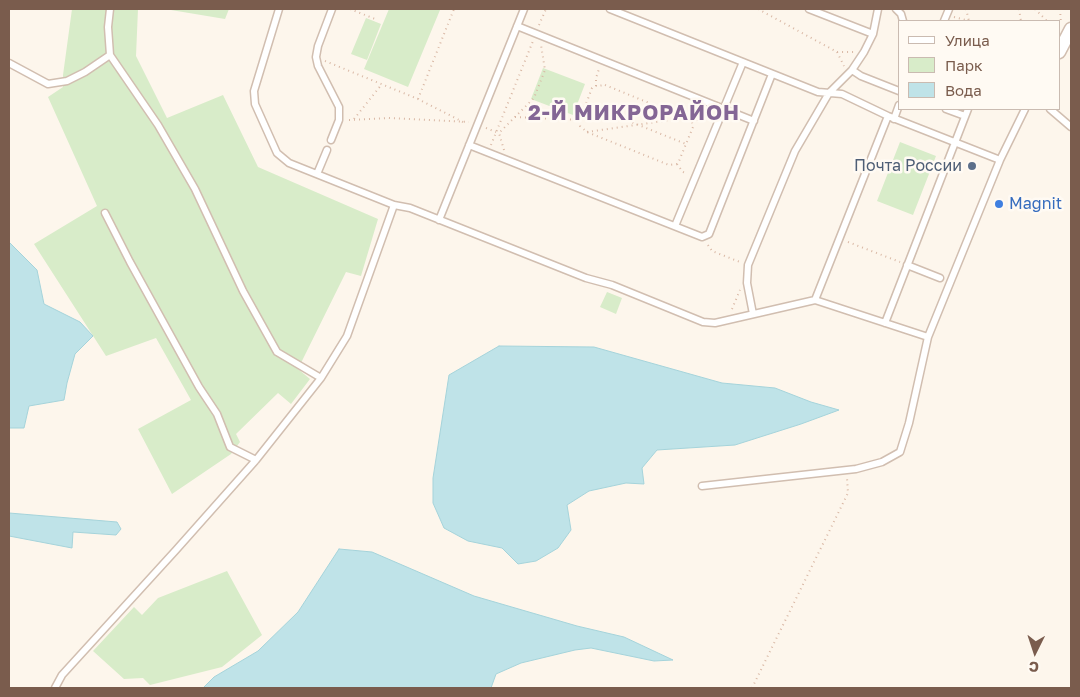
<!DOCTYPE html>
<meta charset="utf-8">
<style>
body{margin:0}
#map{position:relative;width:1080px;height:697px;overflow:hidden;background:#fdf6ec;font-family:"Golos Text",sans-serif}
canvas{display:block}
.frame{position:absolute;inset:0;border:10px solid #7a5c4d;pointer-events:none}
.legend{position:absolute;left:898px;top:20px;width:162px;height:90px;box-sizing:border-box;background:#fffaf3;border:1px solid #cabbb1;margin:0;padding:6px 9px;list-style:none;font-size:15px;color:#7a5c4d}
.legend li{display:flex;align-items:center;gap:10px;height:25px}
.legend b{width:25px;border:1px solid #cabbb1}
.north{position:absolute;left:1010px;top:627px;width:50px;height:50px;-webkit-text-stroke:4px #fffaf3;paint-order:stroke;rotate:184deg;font-size:14px;font-weight:700;line-height:20px;text-align:center;color:#7a5c4d}
.north::after{content:'';display:block;margin:auto;width:18px;height:22px;background:#7a5c4d;clip-path:polygon(50% 0,100% 100%,50% 72%,0 100%)}
</style>
<div id="map">
<canvas width="1080" height="697"></canvas>
<div class="frame"></div>
<ul class="legend">
<li><b style="height:6px;background:#fff"></b>Улица</li>
<li><b style="height:14px;background:#d8ecc9"></b>Парк</li>
<li><b style="height:14px;background:#bfe3e8"></b>Вода</li>
</ul>
<div class="north">С</div>
</div>
<script>
const ctx = document.querySelector('canvas').getContext('2d');
ctx.lineJoin = 'round';
function fill(path, color) {
  ctx.fillStyle = color;
  ctx.fill(path, 'evenodd');
}
function poly(rows) {
  const path = new Path2D();
  for (const r of rows) {
    path.moveTo(r[0], r[1]);
    for (let i = 2; i < r.length; i += 2) path.lineTo(r[i], r[i + 1]);
  }
  return path;
}
function strokePath(path, color, width, dash) {
  ctx.strokeStyle = color;
  ctx.lineWidth = width;
  ctx.lineCap = dash ? 'butt' : 'round';
  ctx.setLineDash(dash || []);
  ctx.stroke(path);
}
function drawText(font, color, halo, rows, align = 'center') {
  ctx.font = font + ' "Golos Text",sans-serif';
  ctx.lineWidth = 5;
  ctx.setLineDash([]);
  ctx.textBaseline = 'middle';
  ctx.strokeStyle = halo;
  ctx.fillStyle = color;
  for (const [text, x, y, turn = 0] of rows) {
    ctx.save();
    ctx.translate(x, y);
    ctx.rotate((+turn || 0) * Math.PI / 180);
    ctx.textAlign = isNaN(turn) ? turn : align;
    if (halo) ctx.strokeText(text, 0, 0);
    ctx.fillText(text, 0, 0);
    ctx.restore();
  }
}
fill(poly([
 [72,9,138,9,136,56,167,118,223,95,258,167,378,219,361,276,346,272,298,369,310,379,291,404,278,393,236,434,240,442,231,454,172,494,138,429,191,400,156,338,106,356,34,244,97,206,48,97,63,87,63,75],
 [165,9,229,9,225,19],
 [389,9,440,10,408,87,364,69],
 [366,18,381,24,367,60,351,54],
 [543,68,585,84,573,115,531,99],
 [900,142,936,156,913,215,877,201],
 [607,292,622,298,616,314,600,307],
 [227,571,262,635,222,667,150,685,143,678,124,679,93,651,134,607,142,615,158,598]
]), '#d8ecc9');
const water = poly([
 [9,242,37,270,44,304,80,322,93,336,75,354,67,383,64,400,29,406,24,428,9,428,9,242],
 [499,346,594,347,722,383,775,388,811,402,839,410,801,424,735,445,657,450,642,468,644,484,626,483,589,491,567,505,571,530,558,548,536,561,518,564,502,548,468,541,444,528,433,503,433,478,449,375,499,346],
 [9,513,117,522,121,529,116,535,73,532,72,548,9,536,9,513],
 [339,549,372,552,474,596,577,626,624,637,673,660,654,661,591,648,575,650,521,663,496,674,491,688,203,688,214,677,258,651,298,612,339,549]
]);
fill(water, '#bfe3e8');
strokePath(water, '#a5d3da', 1);
const service = poly([
 [110,9,108,27,110,55,158,125,195,189,243,291,277,352,321,378],
 [279,9,254,91,255,104,277,153,289,163,394,205,410,208,586,278,612,285,703,322,715,323,815,300,928,337],
 [610,9,818,92,842,94,888,116,1000,160],
 [809,9,873,34],
 [896,9,901,14,903,21],
 [944,21,949,9],
 [517,26,754,121],
 [9,63,48,84,67,81,85,72,110,55],
 [852,70,861,76,899,91],
 [946,109,965,116],
 [1050,109,1071,127],
 [894,119,899,105],
 [331,140,339,120,339,107,318,66,316,57,318,46,332,9],
 [469,145,702,237,709,234,772,74],
 [317,174,327,150],
 [105,213,130,262,199,387,217,414,230,447,256,460],
 [439,220,524,9],
 [675,226,743,62],
 [907,265,940,278],
 [815,300,888,116],
 [753,314,747,283,748,265,795,151,829,93,852,70,864,52,873,34,878,9],
 [885,323,968,109],
 [702,486,856,469,882,462,900,452,909,423,928,337,1000,160,1025,109],
 [55,688,62,675,176,550,256,460,321,378,347,336,394,205]
]);
const minor = poly([
 [1059,52,1071,29]
]);
strokePath(service, '#d1beb0', 9);
strokePath(minor, '#d1beb0', 15);
strokePath(poly([
 [350,9,375,19],
 [758,9,837,52,854,52],
 [966,9,969,21],
 [1019,9,1021,21],
 [1035,9,1047,21],
 [1060,9,1061,24],
 [954,17,970,21],
 [539,25,546,9],
 [837,52,844,66],
 [325,61,418,99,463,122],
 [605,85,686,118,692,122,693,127,679,161,677,164,669,165,587,132,580,126,580,120,592,88,596,86,605,85],
 [596,86,596,78,599,69],
 [418,99,454,9],
 [586,104,686,144],
 [515,117,580,120],
 [354,119,382,84],
 [349,120,388,118,469,122],
 [692,122,713,113],
 [486,128,496,132],
 [587,132,684,118],
 [491,145,533,41],
 [504,150,499,133,534,98,545,70,541,45],
 [677,164,683,172,687,174],
 [848,242,900,262],
 [708,245,712,251,740,262],
 [732,309,740,290],
 [752,688,848,493,847,478]
]), '#d9b8a5', 2, [1, 4]);
strokePath(service, '#fff', 6);
strokePath(minor, '#fff', 12);
for (const [x, y, r, color] of [
 [972,166,5,"#5c6f8a"],
 [999,204,5,"#3f7fe0"]
]) {
  const dot = new Path2D();
  dot.arc(x, y, r, 0, 2 * Math.PI);
  ctx.fillStyle = color;
  ctx.fill(dot);
  strokePath(dot, '#fffaf3', 2);
}
drawText('16px', '#4e5e75', '#fffaf3', [
 ["Почта России",962,166]
], 'right');
drawText('16px', '#366cbe', '#fffaf3', [
 ["Magnit",1009,204]
], 'left');
ctx.letterSpacing = '1px';
drawText('bold 21px', '#846695', '#fffaf3', [
 ["2-Й МИКРОРАЙОН",634,113]
]);
ctx.letterSpacing = '0px';
</script>
